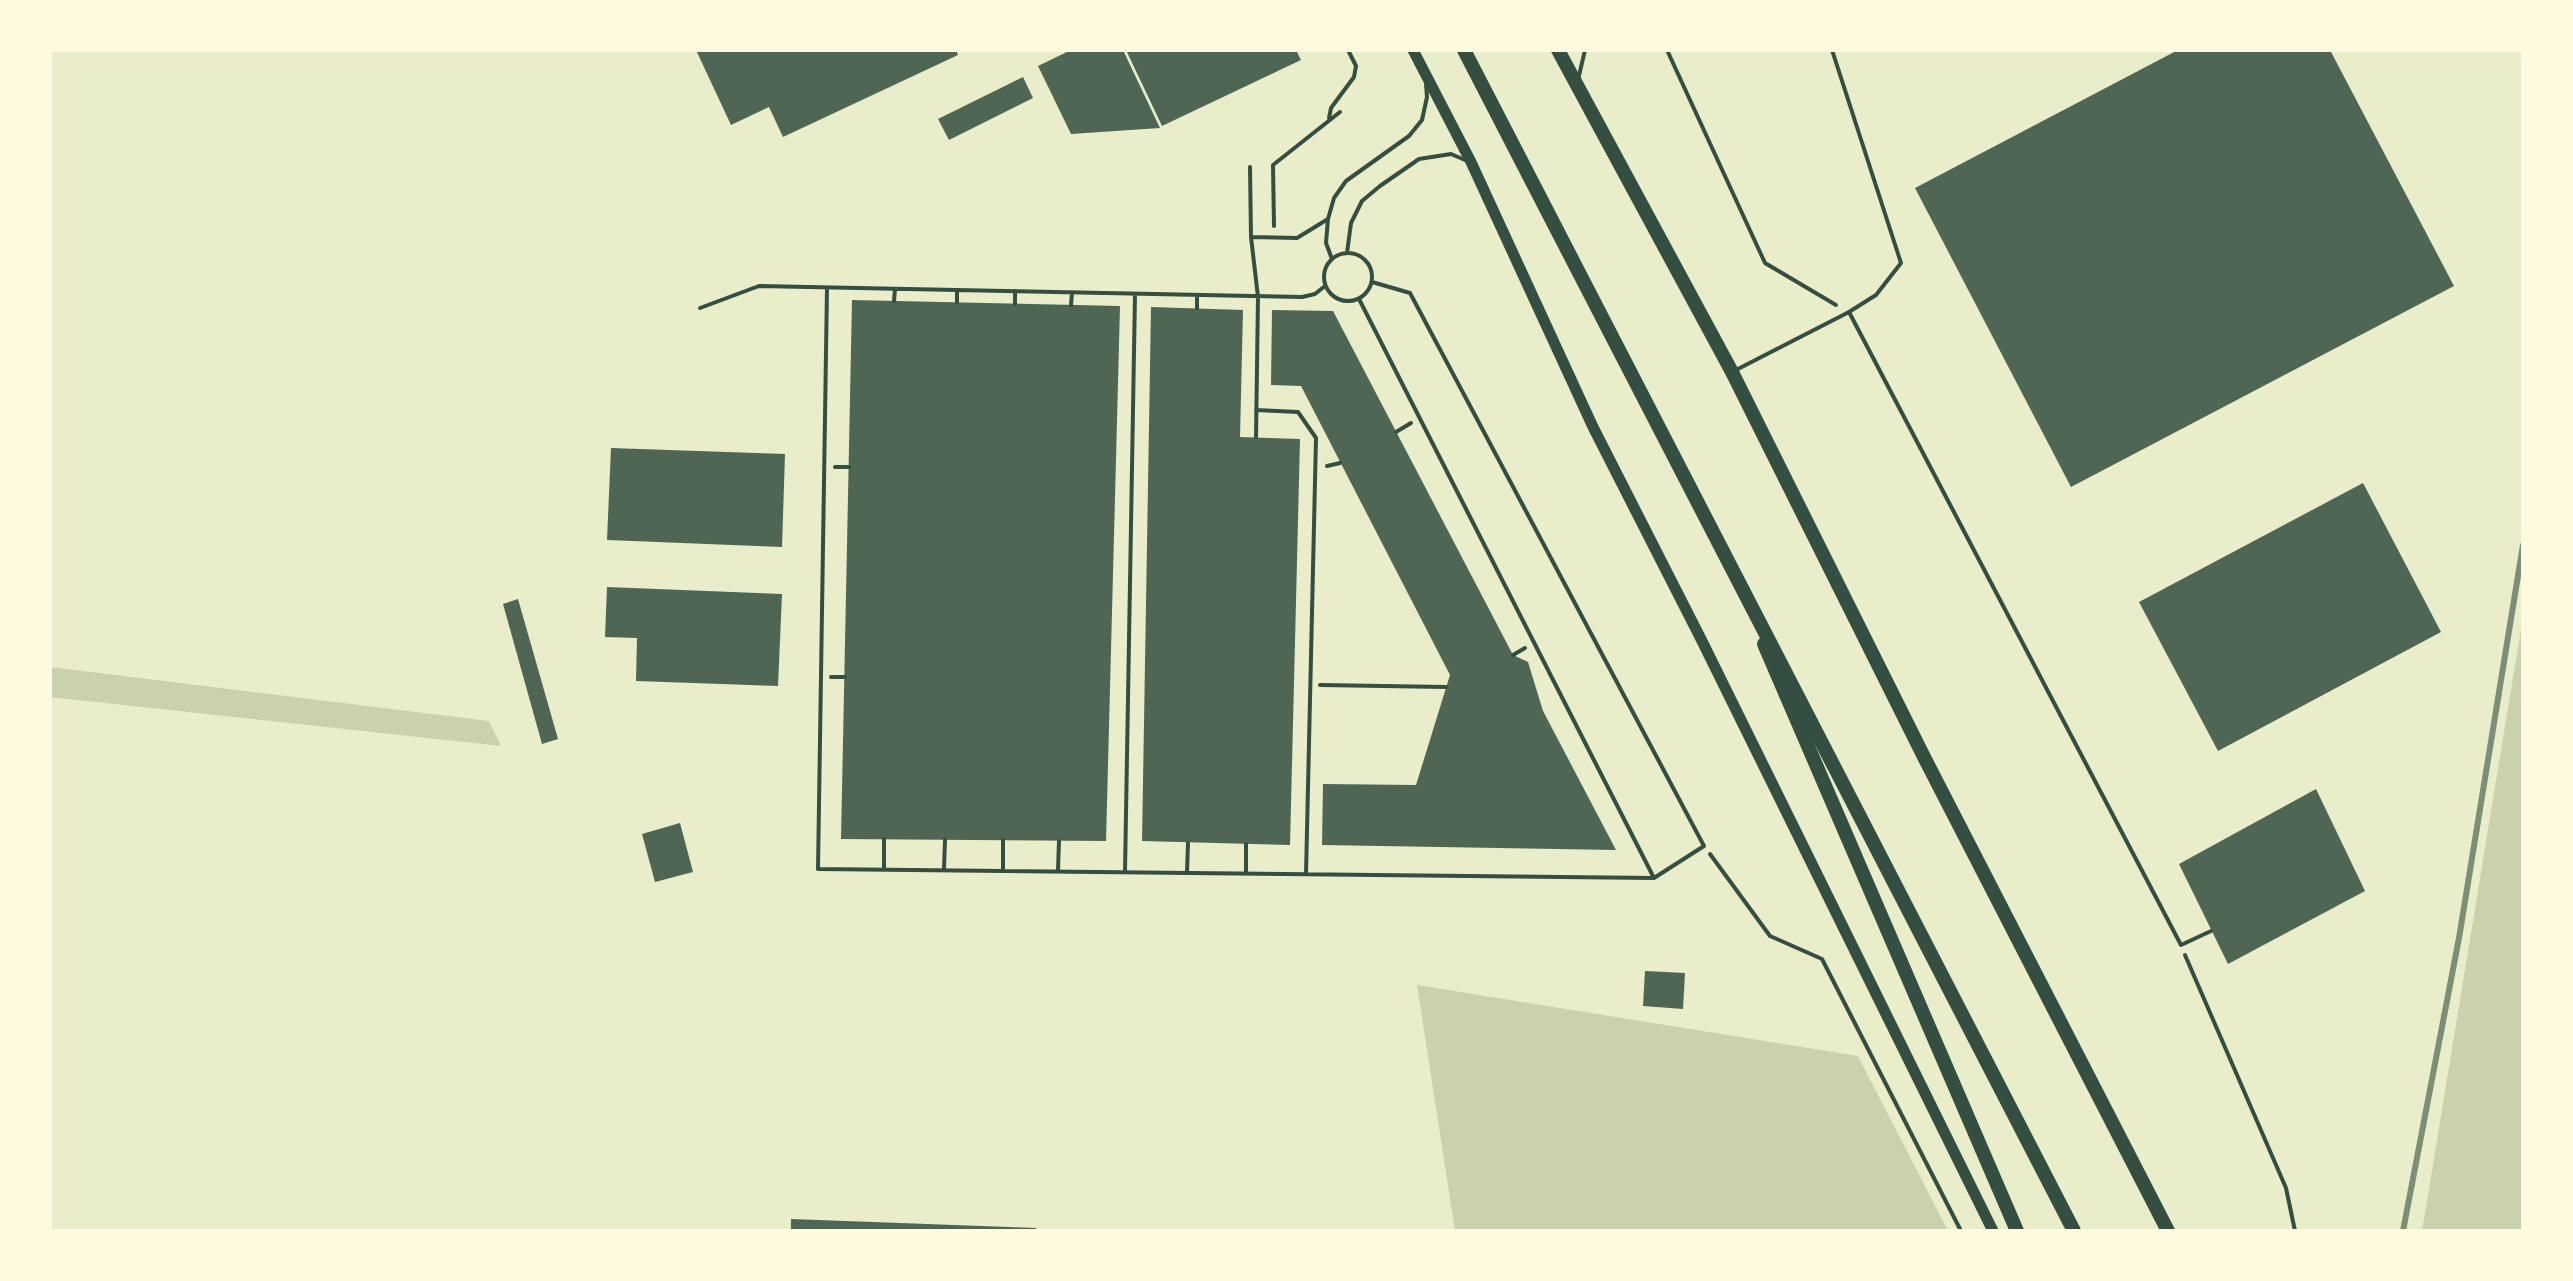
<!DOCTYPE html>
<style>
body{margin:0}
#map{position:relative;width:2573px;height:1281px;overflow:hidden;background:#e9edc9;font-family:Helvetica,sans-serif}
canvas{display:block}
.frame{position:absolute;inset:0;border:52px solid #fefae0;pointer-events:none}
</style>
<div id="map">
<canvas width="2573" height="1281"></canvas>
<div class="frame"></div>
</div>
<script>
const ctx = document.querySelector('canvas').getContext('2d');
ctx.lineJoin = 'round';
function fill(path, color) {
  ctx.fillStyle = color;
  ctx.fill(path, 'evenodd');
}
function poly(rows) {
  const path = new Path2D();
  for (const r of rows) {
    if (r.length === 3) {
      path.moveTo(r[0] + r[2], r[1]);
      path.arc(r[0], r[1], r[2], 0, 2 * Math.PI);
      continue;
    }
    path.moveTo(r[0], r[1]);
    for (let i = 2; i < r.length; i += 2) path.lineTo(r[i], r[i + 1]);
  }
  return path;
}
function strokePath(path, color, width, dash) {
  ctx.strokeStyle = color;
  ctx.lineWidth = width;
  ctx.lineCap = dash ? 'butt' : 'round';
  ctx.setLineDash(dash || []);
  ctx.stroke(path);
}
fill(poly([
 [2523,617,2523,1231,2422,1231],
 [50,667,489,721,501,746,50,697],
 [1417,985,1858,1056,1948,1231,1455,1231]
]), '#cad2ad');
fill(poly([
 [696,50,956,50,958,55,783,137,769,107,731,125],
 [1071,50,1123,50,1160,128,1071,134,1038,66],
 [1126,50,1296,50,1301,60,1162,126],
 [2178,50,2330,50,2454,286,2071,487,1915,188],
 [1023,77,1033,98,949,140,938,119],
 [852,300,1120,306,1106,841,841,839],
 [1151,307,1243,310,1240,437,1300,439,1290,845,1142,841],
 [1272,310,1333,311,1513,655,1528,662,1543,711,1616,850,1322,845,1323,784,1416,785,1450,675,1301,386,1271,385],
 [611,448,785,454,782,547,607,540],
 [2363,483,2441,632,2218,751,2139,602],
 [607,587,782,594,778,686,636,681,637,638,605,637],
 [518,599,558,739,542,744,503,604],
 [2316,789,2365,891,2228,964,2179,864],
 [680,823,693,872,655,882,642,834],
 [1645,971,1685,973,1683,1009,1643,1006],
 [791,1219,1036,1228,1036,1231,791,1231]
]), '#4f6655');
strokePath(poly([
 [1667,50,1765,263,1836,305],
 [1329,118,1331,108,1354,77,1356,66,1348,50],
 [1274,226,1273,165,1340,112],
 [1396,432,1411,423],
 [1327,466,1340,463],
 [835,467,849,467],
 [1513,655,1525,648],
 [831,677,845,677],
 [1320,685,1446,687],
 [1710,854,1770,936,1822,959,1961,1231],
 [2185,955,2286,1188,2295,1231]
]), '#344e41', 4);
strokePath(poly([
 [1832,50,1901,263,1876,295,1849,312],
 [1578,80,1585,50],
 [1250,167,1251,237,1258,297,1256,437],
 [1252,237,1297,238,1328,219],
 [1348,277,24],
 [1347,253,1351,223,1362,201,1380,186,1419,159,1451,154,1465,160],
 [1332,259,1326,243,1328,219,1334,198,1346,181,1409,136,1422,120,1427,97,1426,84],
 [827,288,818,869,1654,878,1704,846,1410,293,1372,282],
 [1015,291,1015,304],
 [1197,295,1197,308],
 [1359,299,1654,878],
 [894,301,895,289],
 [957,302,957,290],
 [1071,305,1072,293],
 [700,308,759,286,1302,297,1315,294,1325,286],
 [1734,371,1849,312,2181,945,2211,931],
 [1256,410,1298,412,1316,438,1306,874],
 [884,869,884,839],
 [944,869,945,840],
 [1003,870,1003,840],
 [1058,870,1059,841],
 [1125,871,1135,294],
 [1187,872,1188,843],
 [1246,873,1246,844]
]), '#344e41', 4);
strokePath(poly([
 [1413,50,1471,162,1593,427,1702,641,1993,1231]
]), '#344e41', 11);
strokePath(poly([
 [1764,644,2017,1231]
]), '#344e41', 14);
strokePath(poly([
 [1464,50,2074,1231],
 [1558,50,1732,372,1924,757,2168,1231]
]), '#344e41', 14);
strokePath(poly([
 [2403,1231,2459,938,2523,545]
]), '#7c8e77', 6);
</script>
